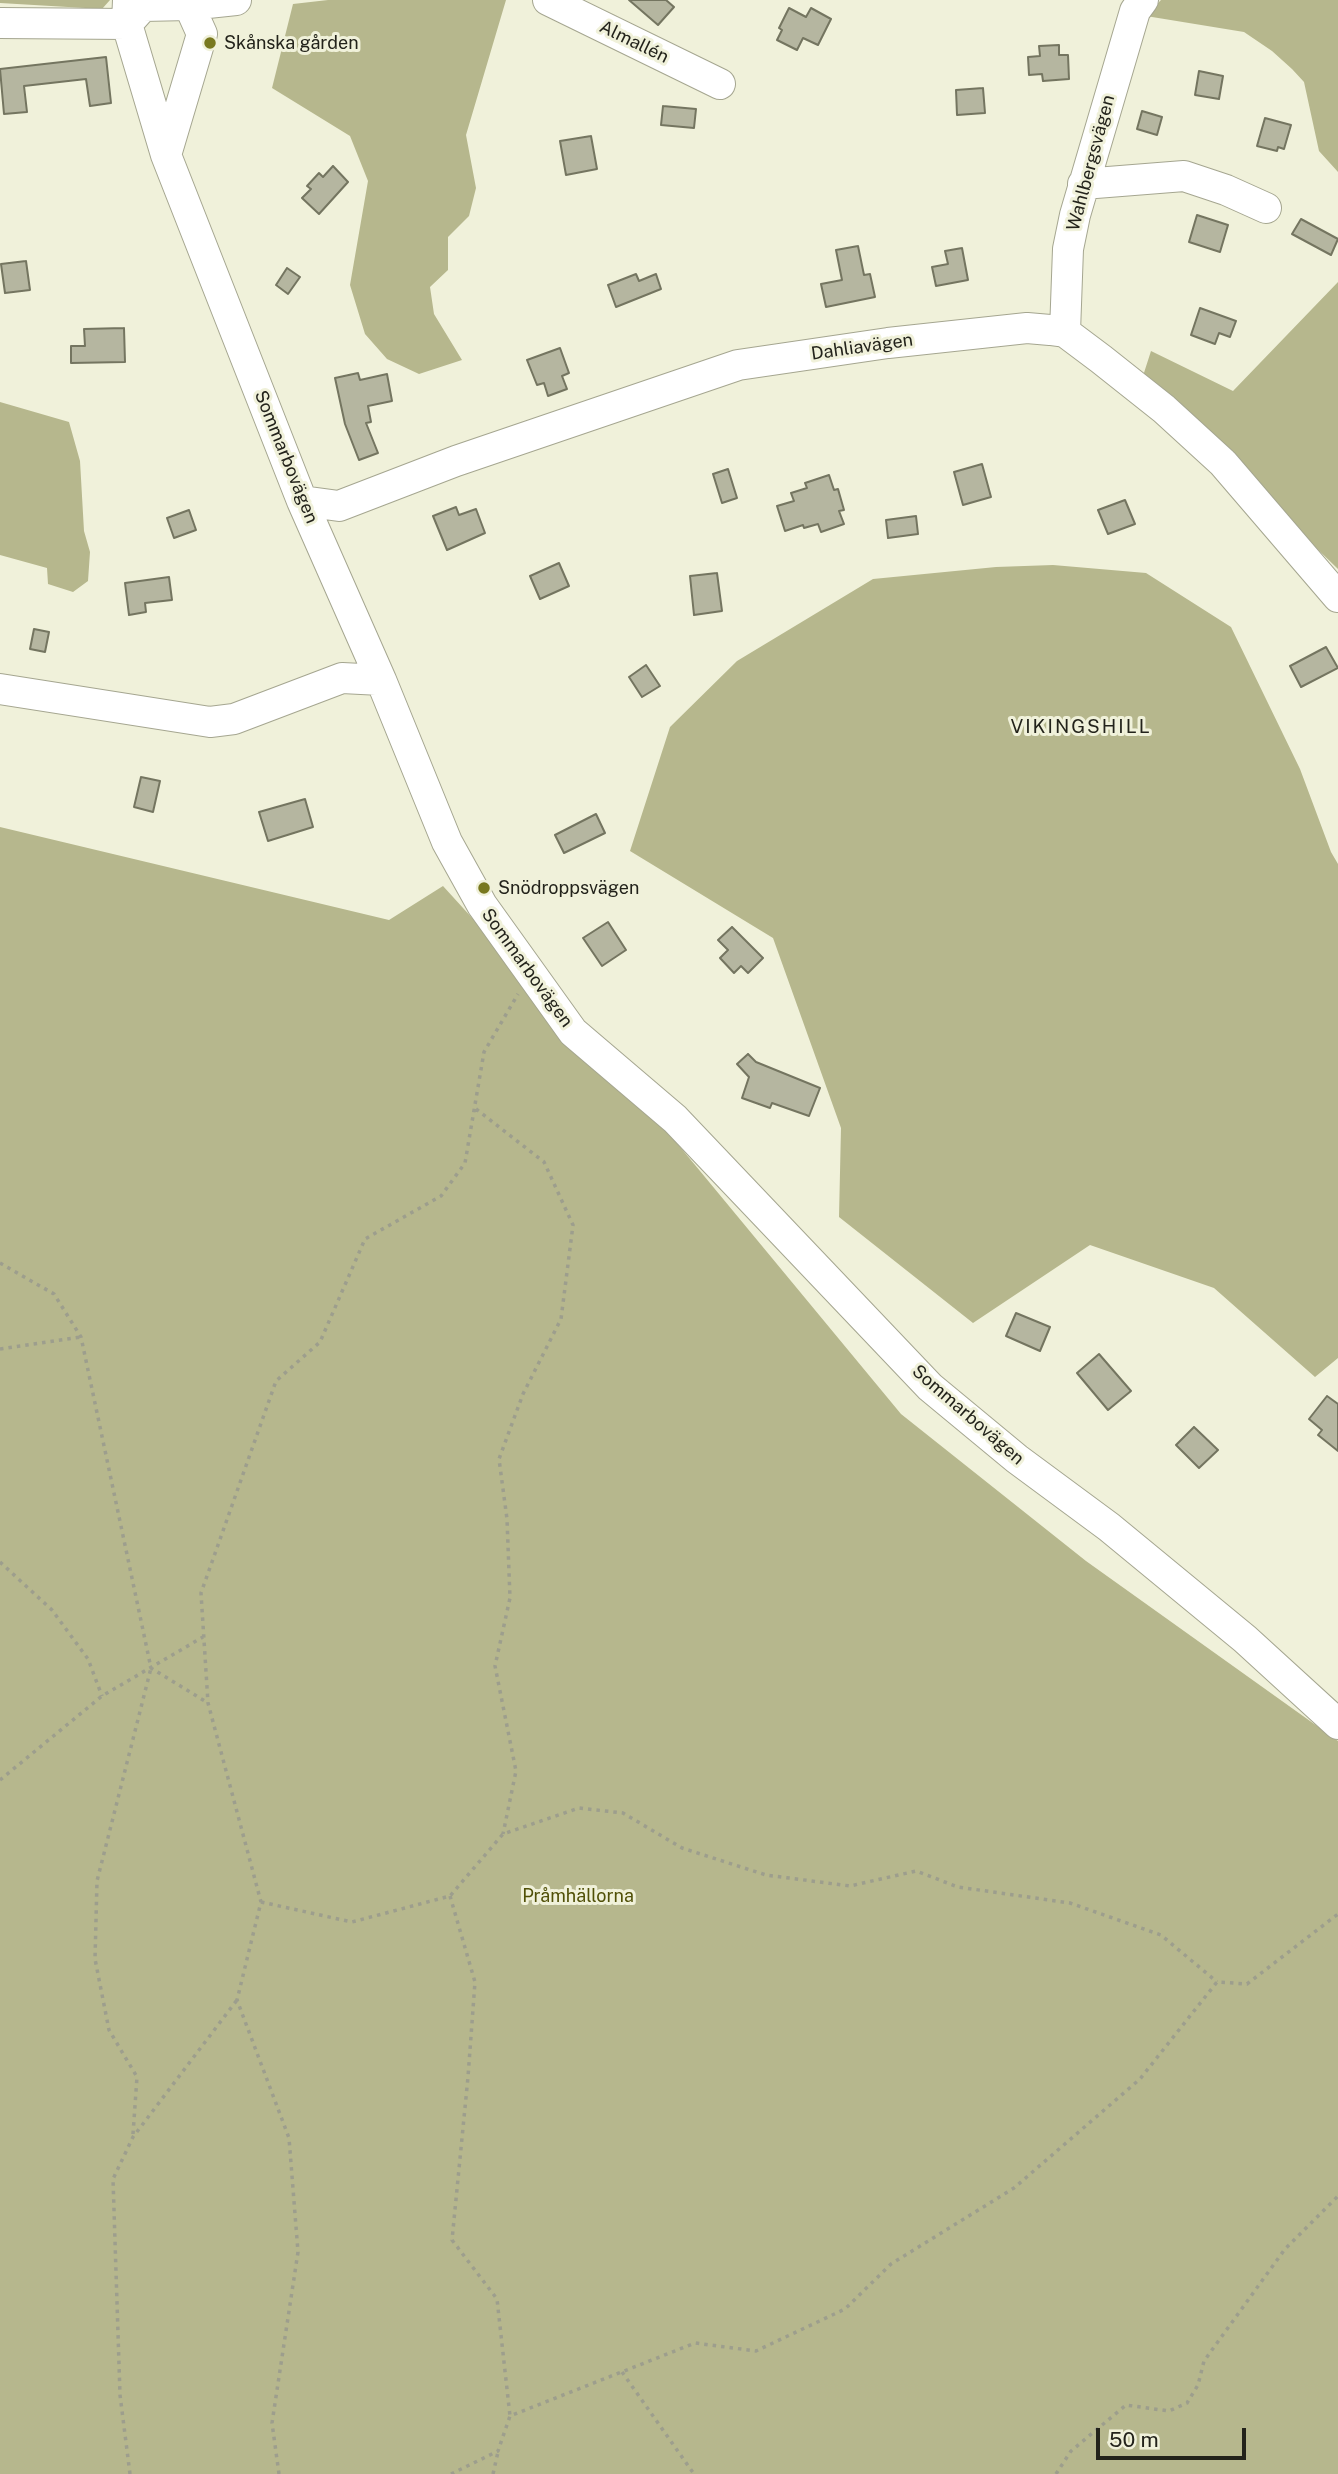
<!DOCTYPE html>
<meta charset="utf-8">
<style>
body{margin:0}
#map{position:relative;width:1338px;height:2474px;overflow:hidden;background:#f0f1da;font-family:"Public Sans",sans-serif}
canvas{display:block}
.scale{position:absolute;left:1096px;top:2428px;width:150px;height:32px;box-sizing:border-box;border:4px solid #23231b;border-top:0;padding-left:9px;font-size:21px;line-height:24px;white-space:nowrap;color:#23231b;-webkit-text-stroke:5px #f0f1da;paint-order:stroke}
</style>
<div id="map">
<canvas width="1338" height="2474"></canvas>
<div class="scale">50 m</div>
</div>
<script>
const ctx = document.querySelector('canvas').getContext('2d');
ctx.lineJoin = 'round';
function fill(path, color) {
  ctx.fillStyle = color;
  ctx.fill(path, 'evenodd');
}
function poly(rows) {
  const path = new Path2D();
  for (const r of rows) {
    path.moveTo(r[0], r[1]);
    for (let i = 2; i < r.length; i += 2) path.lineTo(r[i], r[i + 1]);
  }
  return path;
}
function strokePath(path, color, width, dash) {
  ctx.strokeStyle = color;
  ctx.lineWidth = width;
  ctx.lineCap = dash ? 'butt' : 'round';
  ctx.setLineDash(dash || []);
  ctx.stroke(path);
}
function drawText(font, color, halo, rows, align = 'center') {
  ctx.font = font + ' "Public Sans",sans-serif';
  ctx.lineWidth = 6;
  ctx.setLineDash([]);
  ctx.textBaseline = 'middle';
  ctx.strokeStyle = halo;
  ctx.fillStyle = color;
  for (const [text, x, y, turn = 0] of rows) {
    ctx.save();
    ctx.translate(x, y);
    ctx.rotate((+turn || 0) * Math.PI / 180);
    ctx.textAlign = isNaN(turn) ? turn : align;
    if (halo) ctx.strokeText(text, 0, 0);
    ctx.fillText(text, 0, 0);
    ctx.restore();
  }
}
fill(poly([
 [0,0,110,0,102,9,0,3],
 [328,0,506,0,466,135,476,188,469,216,448,237,448,270,430,287,434,314,462,360,419,374,387,359,365,334,350,285,368,181,350,136,272,88,293,4],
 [1161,0,1338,0,1338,172,1319,151,1304,82,1292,69,1272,51,1244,32,1146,16],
 [1338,282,1338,569,1142,379,1151,351,1233,391],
 [0,402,69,422,80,461,84,531,90,552,88,581,73,592,48,584,47,568,0,555],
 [1053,565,1146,573,1231,627,1300,769,1331,852,1338,864,1338,1358,1315,1377,1214,1288,1090,1245,973,1323,839,1217,841,1128,773,938,630,851,670,727,737,661,873,579,996,567],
 [0,827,389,920,443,886,676,1142,901,1414,1086,1561,1338,1741,1338,2474,0,2474]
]), '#b6b78d');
const building = poly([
 [629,0,666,0,674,7,658,25,629,0],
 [789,8,806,17,811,8,831,19,818,45,803,38,797,50,777,40,782,30,779,28,789,8],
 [1059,45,1059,55,1068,55,1069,79,1043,81,1042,74,1029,75,1028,57,1040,56,1039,46,1059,45],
 [106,57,111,103,90,106,86,79,24,86,27,112,4,114,0,69,106,57],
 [1199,71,1223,76,1219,99,1195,95,1199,71],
 [983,88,985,113,957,115,956,90,983,88],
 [663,106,696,109,694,128,661,125,663,106],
 [1142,111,1162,117,1157,135,1137,129,1142,111],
 [1265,118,1291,125,1284,149,1278,147,1277,151,1257,146,1265,118],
 [591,136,597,169,566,175,560,141,591,136],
 [333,166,348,182,319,214,302,198,311,189,307,186,319,173,323,177,333,166],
 [1197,215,1228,225,1220,252,1189,242,1197,215],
 [1301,219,1338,239,1331,255,1292,234,1301,219],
 [858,246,864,275,870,274,875,297,826,307,821,284,842,280,836,250,858,246],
 [962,248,968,280,936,286,932,267,948,264,945,251,962,248],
 [26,261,30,290,5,293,1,264,26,261],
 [287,268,300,277,288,294,276,285,287,268],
 [636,274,639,281,656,274,661,289,616,307,608,285,636,274],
 [1200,308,1236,321,1230,337,1219,333,1215,344,1191,335,1200,308],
 [124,328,125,362,71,363,71,346,85,346,84,329,124,328],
 [560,348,569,373,562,376,567,389,548,396,544,383,537,385,527,360,560,348],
 [358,373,360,380,387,374,392,401,368,406,371,422,366,423,378,453,359,460,345,424,335,378,358,373],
 [982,464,991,497,963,505,954,472,982,464],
 [728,469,737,498,722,503,713,474,728,469],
 [829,475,834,490,838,489,844,510,839,511,844,524,821,532,818,524,804,528,803,525,785,531,777,506,794,501,791,493,807,488,805,483,829,475],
 [1125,500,1135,524,1108,534,1098,510,1125,500],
 [456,507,459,515,476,509,485,533,447,550,433,516,456,507],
 [189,510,196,530,174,538,167,518,189,510],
 [916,516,918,534,888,538,886,520,916,516],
 [559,563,569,586,540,599,530,576,559,563],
 [717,573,722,611,694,615,690,576,717,573],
 [169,577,172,600,145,603,146,612,129,615,125,583,169,577],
 [34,629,49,632,45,652,30,649,34,629],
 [1326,647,1338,668,1301,687,1290,666,1326,647],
 [646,665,660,686,642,697,629,677,646,665],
 [141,777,160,781,153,812,134,807,141,777],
 [305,799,313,827,268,841,259,812,305,799],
 [596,814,605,833,564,853,555,835,596,814],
 [608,922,626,950,602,966,583,938,608,922],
 [732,927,763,958,748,973,741,966,734,973,720,958,728,950,718,940,732,927],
 [748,1054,756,1062,820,1088,809,1116,772,1103,770,1108,742,1098,749,1077,737,1064,748,1054],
 [1016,1313,1050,1327,1040,1351,1006,1336,1016,1313],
 [1099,1354,1131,1391,1108,1410,1077,1373,1099,1354],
 [1327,1396,1338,1404,1338,1451,1318,1435,1322,1430,1309,1419,1327,1396],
 [1194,1427,1218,1450,1199,1468,1176,1445,1194,1427]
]);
fill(building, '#b5b6a0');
strokePath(building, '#747560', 2);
const minor = poly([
 [128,0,127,24,166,155,302,501,381,680,447,842,482,905,573,1032,675,1119,930,1387,1017,1459,1109,1527,1245,1639,1338,1724],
 [548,0,720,84],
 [0,23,127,24],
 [127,24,143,6,189,5,236,0],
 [166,155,202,34,189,5],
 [1083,184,1184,176,1226,190,1266,208],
 [1065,332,1068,249,1075,215,1135,11,1143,0],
 [302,501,339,506,456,461,738,365,888,343,1027,328,1050,330,1065,332,1101,359,1164,409,1223,463,1338,597],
 [0,689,210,722,234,719,342,678,381,680]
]);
strokePath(minor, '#a5a690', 32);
strokePath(poly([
 [476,1109,544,1162,573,1225,561,1319,523,1394,499,1459,507,1519,510,1598,495,1666,516,1771,503,1834],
 [0,1263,54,1294,81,1337,151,1668,208,1703],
 [0,1349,81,1337],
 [0,1562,52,1610,88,1659,102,1696],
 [0,1780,102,1696,203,1637],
 [450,1896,475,1982,468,2077,452,2240,497,2299,510,2416],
 [261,1902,352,1922,450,1896,503,1834,579,1808,623,1813,682,1848,766,1875,850,1886,916,1871,958,1887,1070,1903,1161,1935,1217,1982],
 [133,2134,137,2077,109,2030,95,1959,97,1881,151,1668],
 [622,2372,694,2474],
 [130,2474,120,2395,113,2179,133,2137,237,2000],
 [279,2474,272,2423,298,2252,289,2138,237,2000,261,1902,208,1703,201,1593,276,1381,320,1342,365,1239,441,1196,465,1163,484,1052,518,994],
 [451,2474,498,2451,510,2416,695,2343,756,2351,845,2309,891,2264,1014,2188,1140,2079,1217,1982,1247,1984,1338,1914],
 [493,2474,498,2452],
 [1056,2474,1071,2451,1126,2405,1169,2411,1187,2403,1198,2385,1204,2361,1285,2249,1338,2196]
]), '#9d9e8d', 3.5, [3.5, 5]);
strokePath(minor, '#fff', 30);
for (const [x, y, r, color] of [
 [210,43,7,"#78781f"],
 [484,888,7,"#78781f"]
]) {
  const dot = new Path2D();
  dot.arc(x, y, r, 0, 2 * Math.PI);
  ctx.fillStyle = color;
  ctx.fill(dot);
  strokePath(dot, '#f0f1da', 2.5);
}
drawText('18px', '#23231b', '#f0f1da', [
 ["Almallén",634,42,26],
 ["Wahlbergsvägen",1091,163,-75],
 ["Dahliavägen",862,347,-8],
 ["Sommarbovägen",286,457,68],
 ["Sommarbovägen",527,968,54],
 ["Sommarbovägen",968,1415,41]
]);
drawText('18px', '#23231b', '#f0f1da', [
 ["Skånska gården",224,43],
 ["Snödroppsvägen",498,888]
], 'left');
drawText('18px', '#505007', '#f0f1da', [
 ["Pråmhällorna",578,1896]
]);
ctx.letterSpacing = '2px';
drawText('19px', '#23231b', '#f0f1da', [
 ["VIKINGSHILL",1081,727]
]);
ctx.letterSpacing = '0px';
</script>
